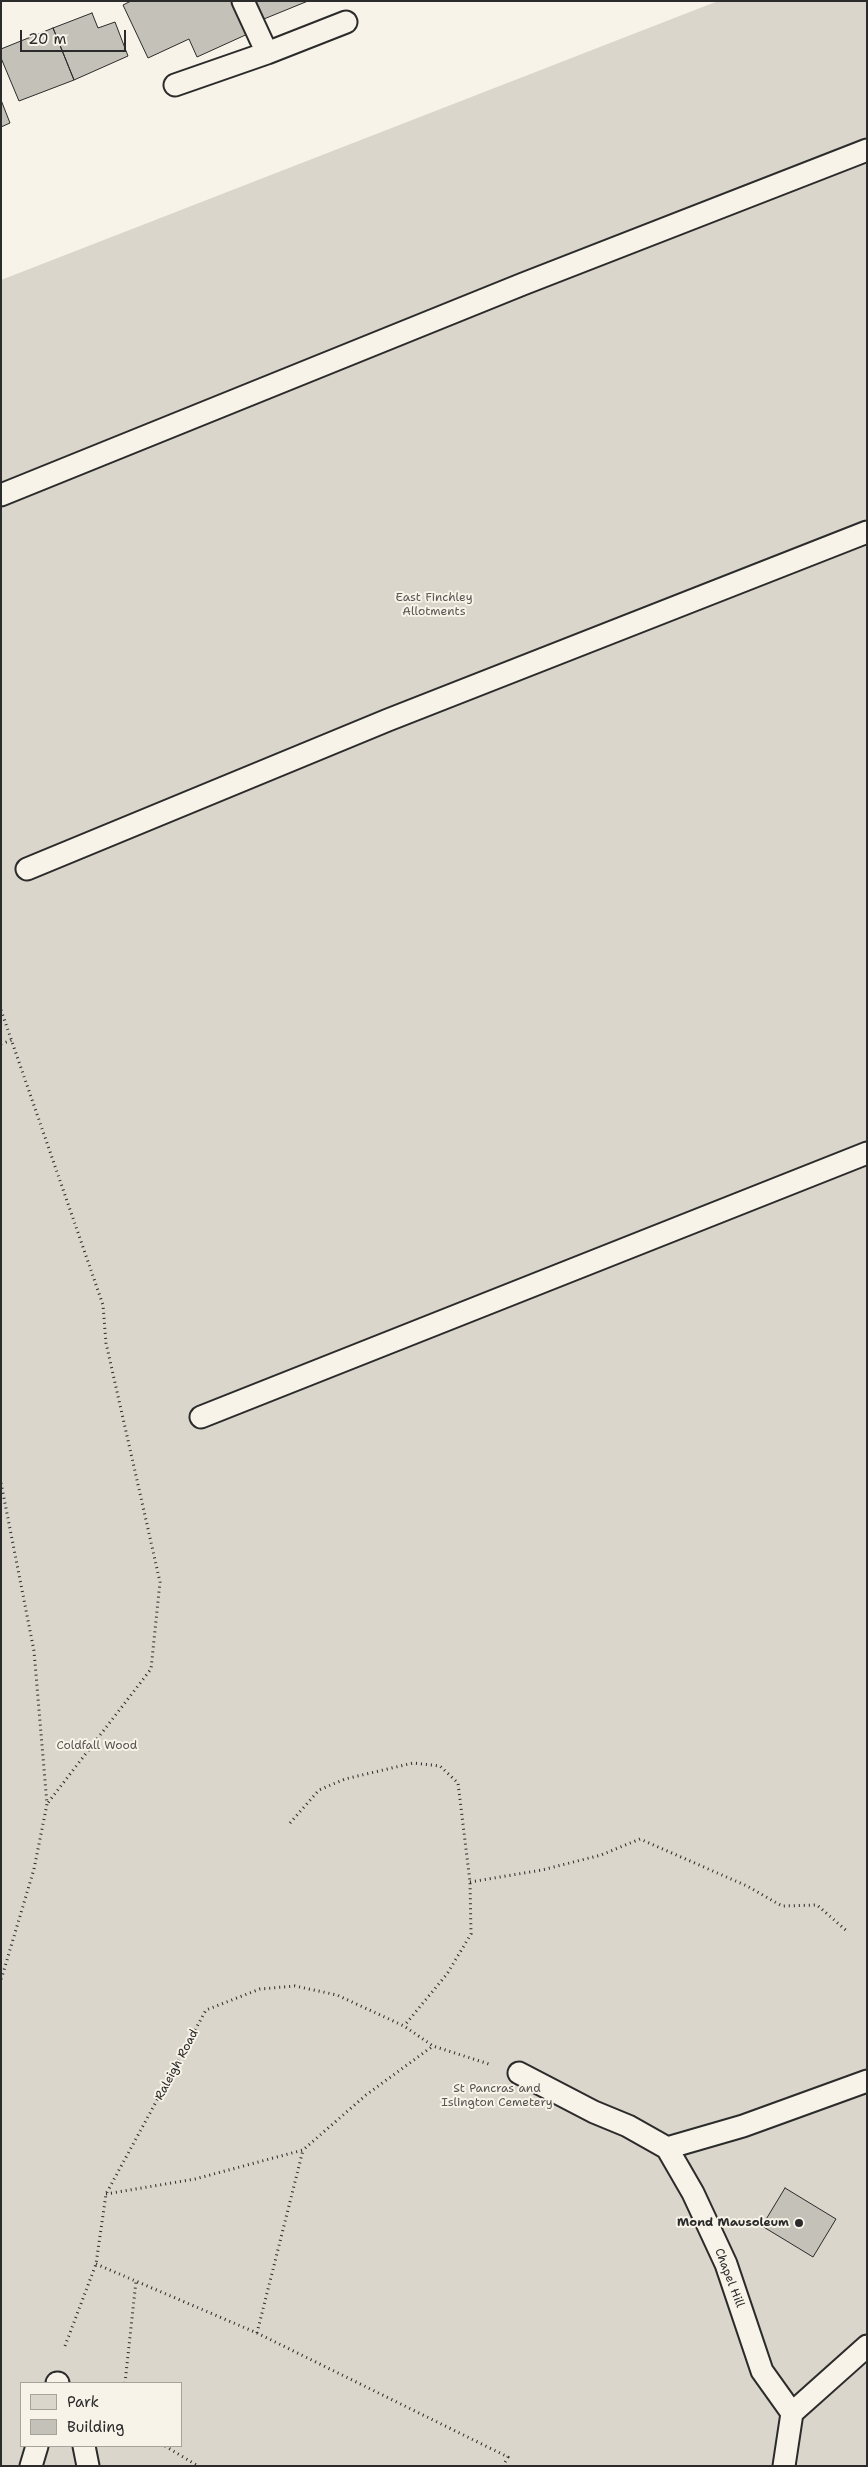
<!DOCTYPE html>
<style>
body{margin:0}
#map{position:relative;width:868px;height:2467px;overflow:hidden;background:#f7f3e8;font-family:"Shantell Sans",sans-serif}
canvas{display:block}
.frame{position:absolute;inset:0;border:2px solid #2b2b2b;pointer-events:none}
.legend{position:absolute;left:20px;top:2382px;width:162px;height:65px;box-sizing:border-box;background:#f7f3e8;border:1px solid #a5a39c;margin:0;padding:6px 9px;list-style:none;font-size:15px;color:#2b2b2b}
.legend li{display:flex;align-items:center;gap:10px;height:25px}
.legend b{width:25px;border:1px solid #a5a39c}
.scale{position:absolute;left:20px;top:30px;width:106px;height:22px;box-sizing:border-box;border:2px solid #2b2b2b;border-top:0;padding-left:6px;font-size:15px;line-height:18px;white-space:nowrap;color:#2b2b2b;-webkit-text-stroke:4px #f7f3e8;paint-order:stroke}
</style>
<div id="map">
<canvas width="868" height="2467"></canvas>
<div class="frame"></div>
<ul class="legend">
<li><b style="height:14px;background:#dad6cc"></b>Park</li>
<li><b style="height:14px;background:#c4c1b9"></b>Building</li>
</ul>
<div class="scale">20 m</div>
</div>
<script>
const ctx = document.querySelector('canvas').getContext('2d');
ctx.lineJoin = 'round';
function fill(path, color) {
  ctx.fillStyle = color;
  ctx.fill(path, 'evenodd');
}
function poly(rows) {
  const path = new Path2D();
  for (const r of rows) {
    path.moveTo(r[0], r[1]);
    for (let i = 2; i < r.length; i += 2) path.lineTo(r[i], r[i + 1]);
  }
  return path;
}
function strokePath(path, color, width, dash) {
  ctx.strokeStyle = color;
  ctx.lineWidth = width;
  ctx.lineCap = dash ? 'butt' : 'round';
  ctx.setLineDash(dash || []);
  ctx.stroke(path);
}
function drawText(font, color, halo, rows, align = 'center') {
  ctx.font = font + ' "Shantell Sans",sans-serif';
  ctx.lineWidth = 4;
  ctx.setLineDash([]);
  ctx.textBaseline = 'middle';
  ctx.strokeStyle = halo;
  ctx.fillStyle = color;
  for (const [text, x, y, turn = 0] of rows) {
    ctx.save();
    ctx.translate(x, y);
    ctx.rotate((+turn || 0) * Math.PI / 180);
    ctx.textAlign = isNaN(turn) ? turn : align;
    if (halo) ctx.strokeText(text, 0, 0);
    ctx.fillText(text, 0, 0);
    ctx.restore();
  }
}
fill(poly([
 [718,1,867,1,867,2466,1,2466,1,280],
 [21,2383,181,2383,181,2446,21,2446]
]), '#dad6cc');
const building = poly([
 [131,1,238,1,252,32,197,57,189,39,148,58,123,5,131,1],
 [251,1,308,1,259,21,251,1],
 [92,13,98,28,115,22,128,56,74,80,53,28,92,13],
 [53,28,74,80,19,101,1,58,1,49,53,28],
 [1,100,10,123,1,127,1,100],
 [785,2188,836,2219,813,2257,762,2226,785,2188]
]);
fill(building, '#c4c1b9');
strokePath(building, '#2b2b2b', 1);
const service = poly([
 [243,1,267,53],
 [175,85,267,53,346,22],
 [1,495,523,284,867,150],
 [27,869,388,720,867,532],
 [201,1417,867,1153],
 [519,2073,594,2112,628,2126,667,2148,693,2193,726,2264,762,2371,792,2413,867,2346],
 [667,2148,743,2126,867,2081],
 [57,2383,58,2383],
 [84,2446,88,2466],
 [31,2466,37,2446],
 [784,2466,792,2413]
]);
strokePath(service, '#2b2b2b', 25);
strokePath(poly([
 [1,1010,103,1305,106,1343,160,1582,151,1669,47,1804],
 [1,1044,12,1040],
 [1,1483,34,1651,47,1804,34,1869,1,1980],
 [290,1823,319,1790,345,1779,413,1763,440,1766,458,1783,470,1882,471,1934,447,1974,404,2026],
 [470,1882,542,1870,601,1855,640,1839,747,1886,782,1906,817,1905,848,1932],
 [106,2194,195,2179,303,2150,366,2095,433,2046],
 [96,2264,257,2333,508,2457,503,2466],
 [257,2333,303,2150],
 [65,2346,96,2264,106,2194,206,2010,260,1989,295,1986,337,1995,404,2026,433,2046,492,2065],
 [125,2383,136,2281],
 [165,2446,198,2466]
]), '#2b2b2b', 3, [1, 4]);
strokePath(service, '#f7f3e8', 21);
for (const [x, y, r, color] of [
 [799,2223,5,"#2b2b2b"]
]) {
  const dot = new Path2D();
  dot.arc(x, y, r, 0, 2 * Math.PI);
  ctx.fillStyle = color;
  ctx.fill(dot);
  strokePath(dot, '#f7f3e8', 2);
}
drawText('12px', '#575653', '#f7f3e8', [
 ["East Finchley",434,598],
 ["Allotments",434,612],
 ["Coldfall Wood",97,1746],
 ["St Pancras and",497,2089],
 ["Islington Cemetery",497,2103]
]);
drawText('12px', '#2b2b2b', '#f7f3e8', [
 ["Raleigh Road",177,2065,-62],
 ["Chapel Hill",729,2278,69]
]);
drawText('bold 12px', '#2b2b2b', '#f7f3e8', [
 ["Mond Mausoleum",789,2223]
], 'right');
</script>
